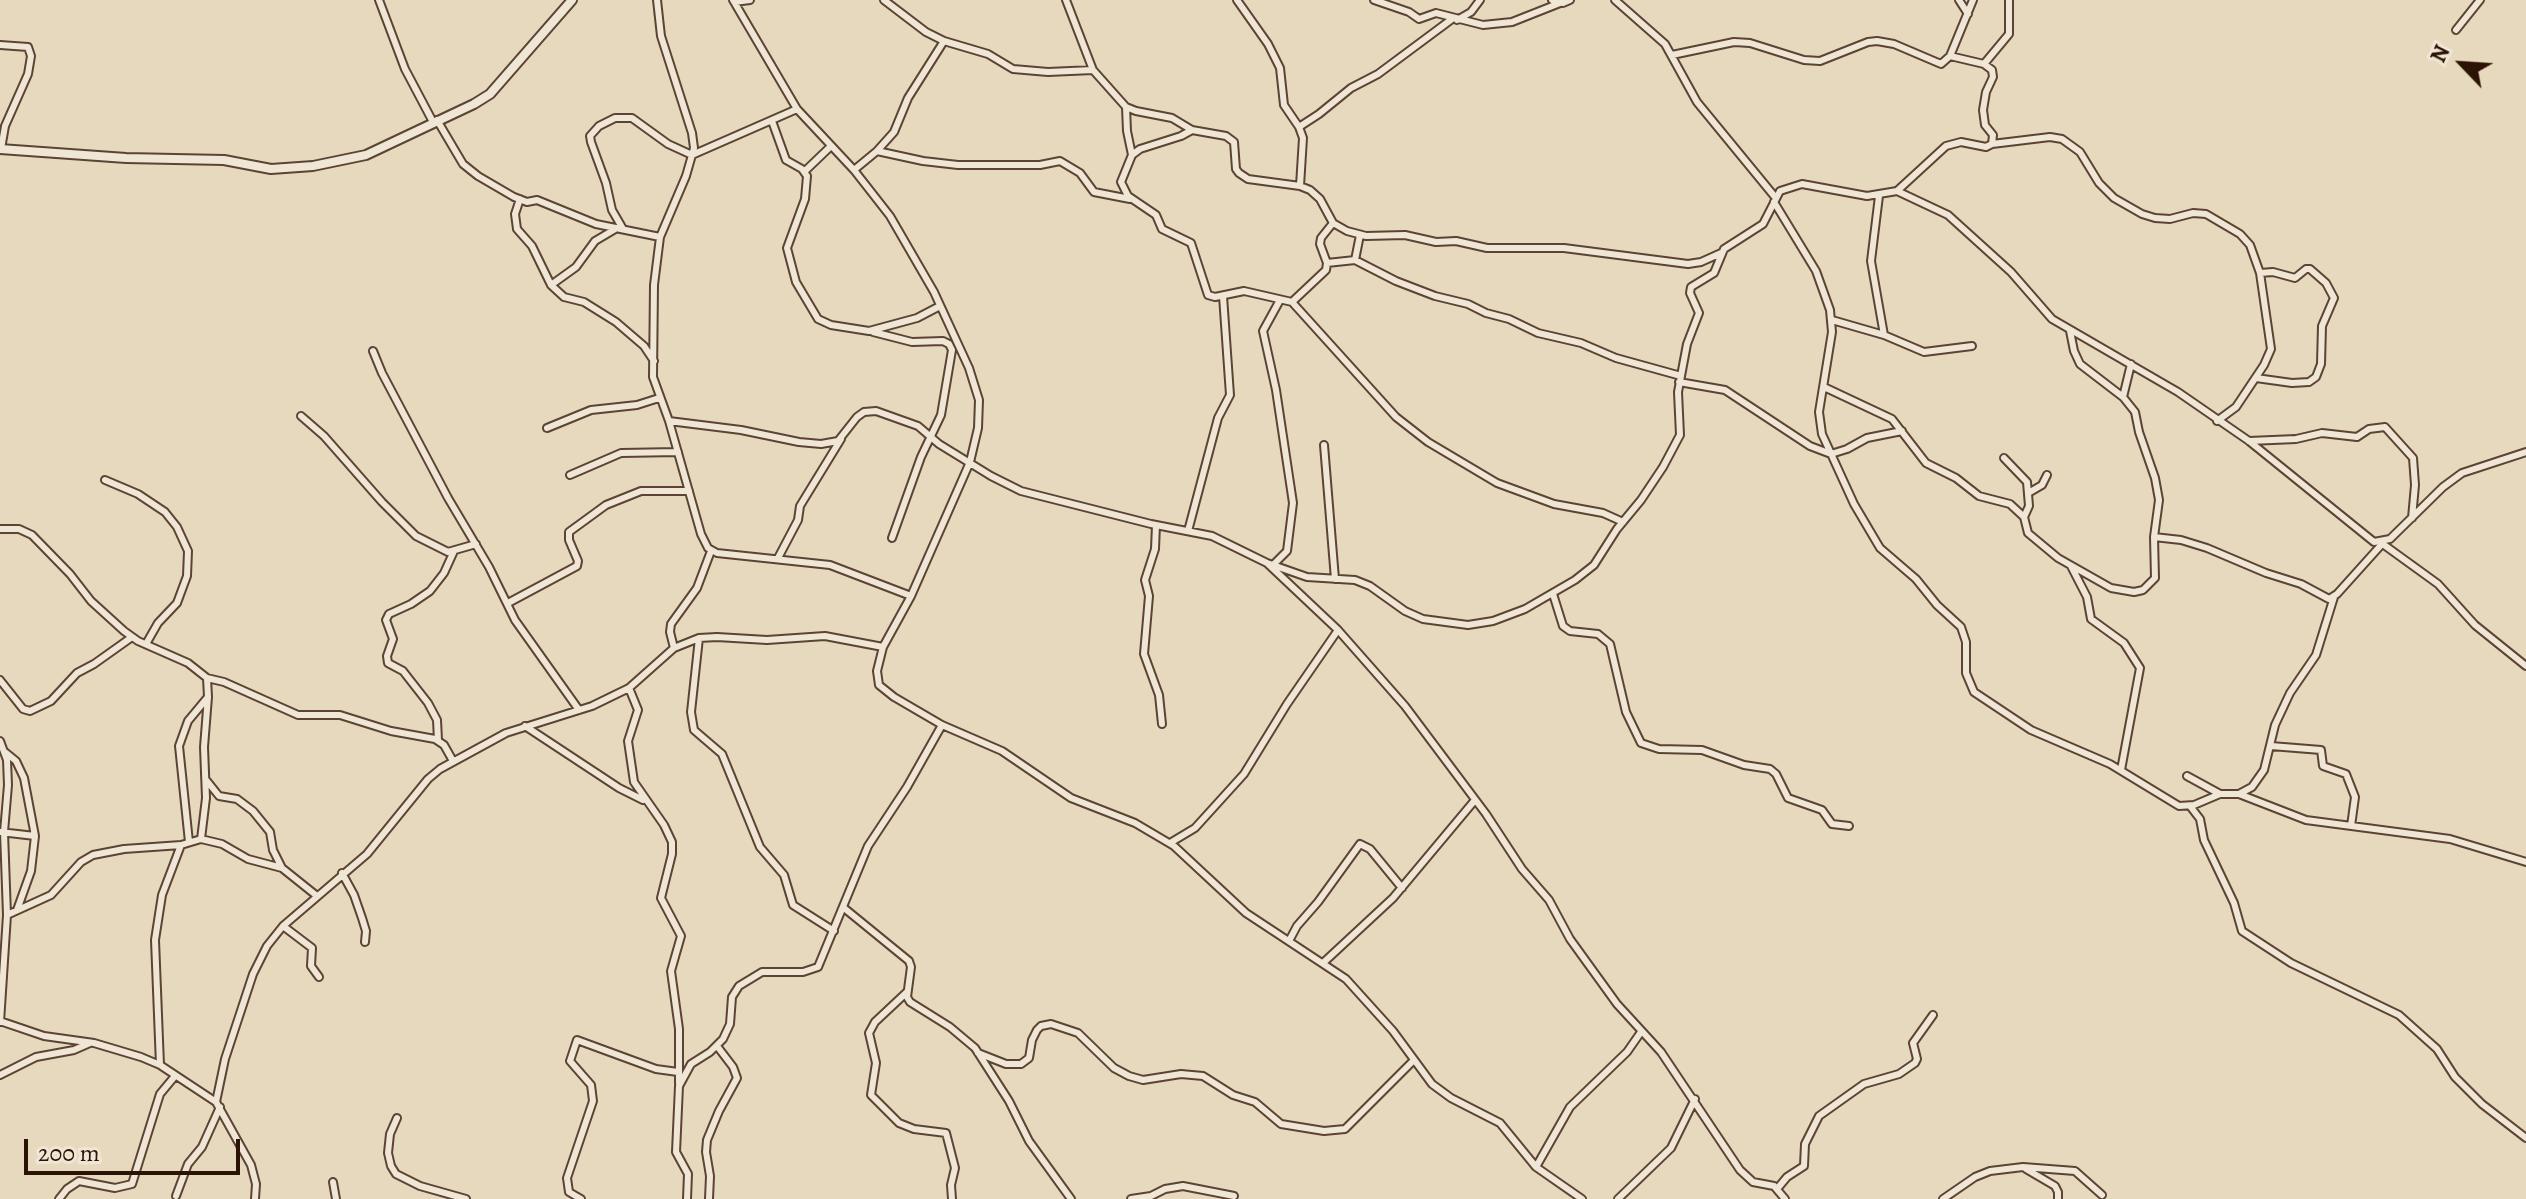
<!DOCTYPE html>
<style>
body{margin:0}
#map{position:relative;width:2526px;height:1199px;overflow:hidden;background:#e7d9be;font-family:Alegreya,serif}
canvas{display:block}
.north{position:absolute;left:2422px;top:24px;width:80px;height:80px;-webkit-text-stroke:6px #efe6d5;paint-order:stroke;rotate:295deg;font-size:22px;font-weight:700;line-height:32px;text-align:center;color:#2c1305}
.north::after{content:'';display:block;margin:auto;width:28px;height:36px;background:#2c1305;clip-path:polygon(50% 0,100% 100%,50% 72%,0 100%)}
.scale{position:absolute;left:24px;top:1139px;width:216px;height:36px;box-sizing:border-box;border:4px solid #2c1305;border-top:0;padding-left:10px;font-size:24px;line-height:28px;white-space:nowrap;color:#2c1305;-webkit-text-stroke:6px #efe6d5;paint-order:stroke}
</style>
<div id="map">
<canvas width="2526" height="1199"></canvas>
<div class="north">N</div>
<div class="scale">200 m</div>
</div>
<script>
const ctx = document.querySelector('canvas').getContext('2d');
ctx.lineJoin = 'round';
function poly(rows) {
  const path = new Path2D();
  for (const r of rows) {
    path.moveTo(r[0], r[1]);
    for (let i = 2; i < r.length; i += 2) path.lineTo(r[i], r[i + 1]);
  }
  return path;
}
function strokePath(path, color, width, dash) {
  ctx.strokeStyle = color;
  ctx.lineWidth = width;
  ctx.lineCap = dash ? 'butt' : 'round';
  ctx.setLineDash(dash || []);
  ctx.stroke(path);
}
const minor = poly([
 [379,0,405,69,433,122],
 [657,0,661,36,692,133,694,148,686,176,660,237,654,285,653,377,669,421,701,534,708,548,717,553,830,565,911,596],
 [733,0,797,109,854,170,890,216,934,292,969,368,979,400,978,428,970,462,911,596,883,647,877,671,879,685,894,697,942,725,1002,751,1071,798,1135,823,1174,846,1246,913,1346,979,1393,1031,1432,1084,1451,1098,1500,1123,1536,1167,1582,1199],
 [884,0,926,32,944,41,988,54,1013,69,1048,72,1093,70],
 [1066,0,1093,70,1126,107,1136,111,1172,118,1192,130,1226,136,1234,142,1236,169,1239,173,1248,179,1300,186,1310,190,1320,199,1333,223,1347,231,1366,236,1405,235,1436,242,1456,241,1487,248,1564,248,1688,264,1701,262,1721,253],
 [1237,0,1268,44,1280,68,1284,105,1299,127,1303,138,1300,186],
 [1374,0,1409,12,1419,19,1436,13,1483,25,1512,22,1560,3],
 [1552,0,1563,3,1570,0],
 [1615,0,1665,44,1697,102,1775,197],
 [1959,0,1968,14],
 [734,2,750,0],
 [1457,20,1471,12,1480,0],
 [2456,30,2480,0],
 [0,45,28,47,31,56,28,74,5,126,1,149],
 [1672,55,1734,42,1750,43,1804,60,1820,61,1868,42,1877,41,1894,44,1941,64,1950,56,1973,0],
 [1984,64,2009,34,2009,0],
 [1126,107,1127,131,1132,155],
 [437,120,463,164,478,176,514,197,527,202,537,200,596,224,660,237],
 [772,121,786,160,802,169,807,176,805,199,787,248,796,282,818,319,831,325,869,331,917,318,940,306],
 [1299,127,1319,114,1351,88,1378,74,1452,19],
 [1192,130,1181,136,1140,149,1132,155,1121,182,1128,196,1156,215,1162,229,1191,243,1208,295,1215,297,1244,291,1292,302,1396,417,1428,442,1497,483,1554,504,1603,513,1623,522],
 [1992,144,2050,137,2062,139,2080,152,2099,183,2114,198,2142,214,2155,218,2170,219,2193,213,2206,214,2240,234,2250,245,2260,273,2271,349,2264,365,2236,407,2217,421],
 [877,151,923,161,958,165,1040,165,1060,161,1080,173,1094,192,1130,199],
 [854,170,877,151,894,132,908,98,944,41],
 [805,171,830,147],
 [1897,191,1946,146,1961,142,1986,147,1992,144,1993,135,1985,125,1983,110,1986,92,1993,77,1992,70,1984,64,1950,56],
 [1879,196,1871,261,1884,335],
 [520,199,515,214,517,229,532,246,551,285,564,297,584,302,616,322,644,346,654,361],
 [1774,202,1816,271,1830,310,1832,332,1819,412,1822,434,1854,504,1880,548,1916,579,1937,605,1961,627,1966,642,1966,673,1974,692,2031,730,2110,764,2179,806,2194,805,2220,794,2239,794,2306,820,2450,839,2526,862],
 [623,229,612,210,606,183,591,142,590,136,599,126,615,118,632,118,668,144,692,155,797,109],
 [1355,260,1360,235],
 [1327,263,1355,260,1396,281,1435,296,1468,304,1486,313,1509,319,1538,333,1581,343,1616,358,1681,376],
 [551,285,576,267,595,241,617,228],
 [1292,302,1326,270,1327,263,1320,244,1321,238,1333,223],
 [1832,320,1884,335,1924,352,1972,346],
 [873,332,912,342,943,341,949,344,952,350,941,415,921,457,892,538],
 [373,351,382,373,448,498,489,567,515,620,579,710],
 [2256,378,2292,383,2309,382,2316,377,2321,364,2322,326,2334,298,2326,283,2310,269,2306,269,2295,278,2273,272,2260,273],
 [1679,382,1725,390,1810,446,1831,454,1847,449,1867,438,1902,431],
 [1824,387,1892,419,1926,463,1956,478,1979,496,2010,504,2024,517,2028,533,2058,558,2111,588,2134,592,2143,590,2155,578,2154,537,2159,500,2155,478,2139,432,2135,412,2123,397,2080,364,2074,351,2070,331],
 [2123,397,2131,364],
 [301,416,324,436,382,502,416,536,448,552,476,544],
 [669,421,741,430,799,442,821,444,838,441,857,417,864,412,876,411,918,426,939,444,991,476,1021,491,1151,524,1212,536,1267,563,1338,630,1405,706,1486,814,1522,869,1549,900,1570,939,1617,1004,1661,1052,1740,1170,1753,1182,1774,1186,1785,1199],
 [547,428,591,410,637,405,659,398],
 [2249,441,2296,439,2322,433,2357,437,2369,429,2385,427,2413,458,2415,485,2412,518],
 [1324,445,1335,579],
 [2004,458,2027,482,2029,506,2024,517],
 [570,475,621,453,678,452],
 [105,480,138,494,165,512,177,527,188,551,187,576,177,603,158,623,146,644],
 [2030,492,2042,485,2047,475],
 [1156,525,1155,549,1145,580,1149,596,1144,654,1159,695,1162,724],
 [0,529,19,529,32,535,70,574,91,601,124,631,138,641,188,663,207,678,224,682,298,715,340,715,391,731,435,739,444,745,453,761],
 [1188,531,1218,418,1230,395,1223,296],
 [2154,537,2181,540,2207,548,2266,573,2301,584,2329,599,2337,594,2382,544],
 [2380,542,2438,584,2475,625,2526,666],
 [778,558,798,520,800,506,841,439],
 [1267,563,1307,577,1355,580,1370,586,1405,611,1423,619,1468,625,1493,621,1525,609,1575,580,1594,565,1617,529,1641,500,1663,467,1680,435,1678,392,1687,344,1699,313,1690,293,1691,287,1714,273,1724,249,1763,224,1780,191,1802,184,1867,196,1897,191,1948,215,2011,272,2052,319,2178,392,2249,441,2374,542,2390,539,2443,487,2462,473,2526,452],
 [1273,565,1287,551,1293,503,1276,390,1263,331,1280,300],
 [2071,566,2087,597,2091,619,2124,643,2140,668,2121,770],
 [1553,594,1563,626,1570,631,1598,634,1610,644,1626,712,1641,743,1659,749,1702,750,1744,765,1770,769,1776,774,1788,798,1822,810,1832,824,1849,826],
 [508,603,577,566,578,561,569,540,569,532,606,505,641,491,689,491],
 [699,638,691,712,694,730,722,754,760,847,784,875,793,905,834,931],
 [674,648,670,632,671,624,697,588,711,551],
 [0,680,23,709,30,711,51,701,77,673,94,664,132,637],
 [629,688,638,710,628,741,634,782,664,825,672,842,672,854,661,898,681,936,671,971,679,1029,679,1083],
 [525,726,619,788,643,800],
 [438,740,437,720,428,703,403,671,388,663,387,656,393,639,386,620,389,614,411,604,430,591,444,573,454,551],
 [0,741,7,760,8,785,4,832,7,915,0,1022],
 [2271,746,2321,750,2323,766,2346,774,2355,797,2351,826],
 [5,752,16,761,24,778,35,836,31,871,17,910],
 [2187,776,2220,794],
 [207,781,219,796,237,799,253,811,270,832,273,850,282,868],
 [2239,794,2252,787,2264,770,2275,725,2290,693,2316,655,2334,597],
 [2190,806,2200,819,2204,840,2234,903,2242,931,2291,963,2399,1015,2437,1049,2455,1077,2482,1104,2526,1138],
 [0,832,35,836],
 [201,839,206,798,204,747,208,697,207,678],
 [189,842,179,746,188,721,208,697],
 [1170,843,1195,828,1244,774,1287,704,1338,630],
 [342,873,354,895,362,918,366,931,365,942],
 [844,908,909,961,911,967,907,997,910,1002,950,1027,975,1048,1009,1101,1029,1141,1071,1199],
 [7,915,51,895,81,862,93,855,124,849,181,845,201,839,222,844,248,859,282,868,317,896],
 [283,926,312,948,311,966,319,977],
 [1289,941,1297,926,1318,902,1360,844,1370,849,1402,888],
 [1323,963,1393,898,1475,800],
 [907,992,875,1022,869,1033,876,1063,871,1095,899,1123,914,1129,946,1133,955,1168,951,1185,952,1199],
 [0,1021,44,1036,94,1043,141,1057,160,1065,216,1102,251,1165,256,1184,255,1199],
 [978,1053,1006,1064,1021,1064,1029,1058,1032,1040,1037,1030,1041,1026,1051,1024,1078,1033,1114,1068,1129,1076,1143,1080,1181,1074,1203,1076,1233,1095,1255,1102,1281,1124,1324,1131,1345,1129,1414,1060],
 [160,1065,155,940,162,895,181,845],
 [0,1075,36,1057,74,1050,90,1043],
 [216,1102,225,1059,253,974,267,946,283,926,367,854,428,779,440,769,506,733,592,706,629,688,674,648,699,638,717,637,767,640,825,636,883,647],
 [397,1118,390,1134,388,1153,391,1166,396,1174,420,1186,466,1199],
 [1536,1167,1570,1107,1627,1052,1641,1032],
 [2026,1169,2055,1186,2058,1192,2058,1199],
 [333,1182,336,1199],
 [1777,1189,1787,1177,1804,1166,1805,1144,1819,1116,1864,1084,1899,1074,1915,1063,1917,1059,1913,1043,1933,1015],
 [176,1196,188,1164,202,1147,220,1107],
 [59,1199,67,1189,79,1181,115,1188,132,1184,160,1094,175,1076],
 [581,1199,569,1192,567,1178,593,1101,591,1085,570,1061,577,1040,656,1069,678,1072],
 [687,1199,688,1174,676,1152,679,1086,691,1064,710,1052,723,1039,730,1024,732,997,739,986,762,972,803,972,818,967,868,846,907,787,942,725],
 [709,1199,710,1176,706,1152,707,1140,719,1111,737,1078,733,1067,717,1046],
 [1131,1199,1151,1196,1165,1189,1183,1186,1234,1196],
 [1618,1199,1671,1148,1695,1099],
 [1943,1199,1975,1177,1990,1171,2023,1167,2075,1171,2102,1195]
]);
const tertiary = poly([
 [0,149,126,158,224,160,271,169,313,166,366,155,474,104,490,94,572,0]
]);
strokePath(minor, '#5b4433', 10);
strokePath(tertiary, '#5b4433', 12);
strokePath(minor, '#efe6d5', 6);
strokePath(tertiary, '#efe6d5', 8);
</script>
